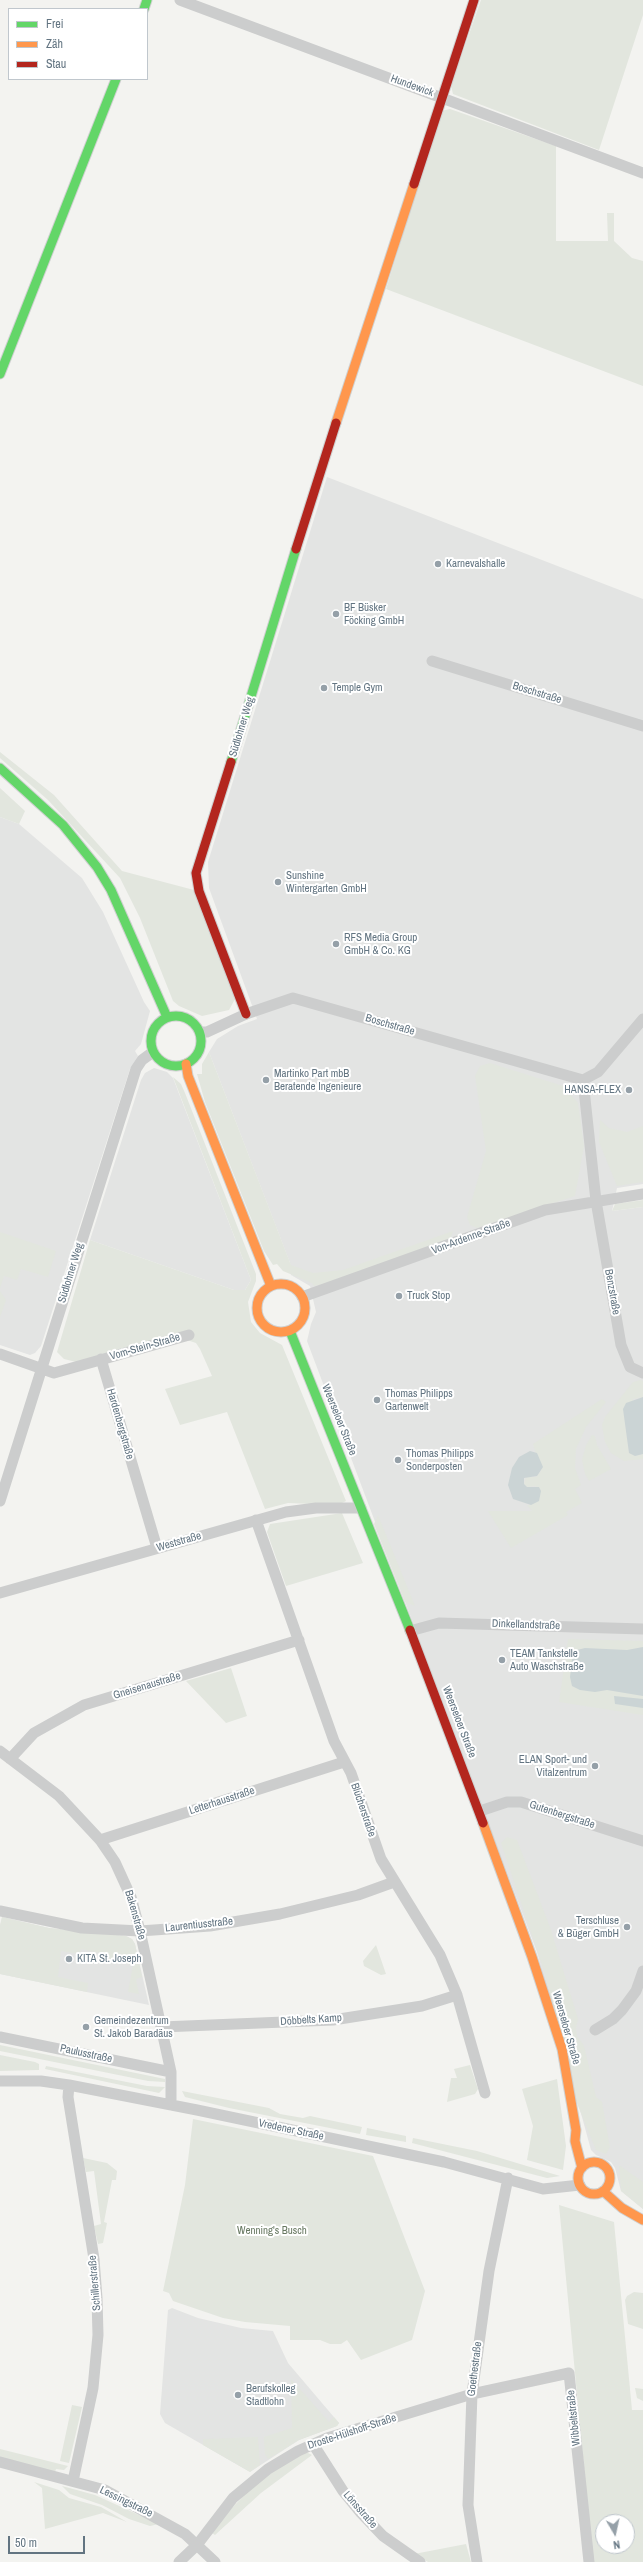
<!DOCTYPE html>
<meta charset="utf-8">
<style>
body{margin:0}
#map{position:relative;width:643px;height:2562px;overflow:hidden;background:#f3f3f0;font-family:"Archivo Narrow",sans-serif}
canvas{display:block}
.legend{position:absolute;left:8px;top:8px;width:140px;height:72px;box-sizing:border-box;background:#fff;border:1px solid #c0c7cd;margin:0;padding:5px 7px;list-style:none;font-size:12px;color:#627481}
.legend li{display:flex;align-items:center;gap:8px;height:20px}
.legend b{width:20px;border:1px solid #c0c7cd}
.north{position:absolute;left:595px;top:2514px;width:40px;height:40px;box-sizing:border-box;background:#fff;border:1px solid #c0c7cd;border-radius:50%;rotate:171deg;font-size:11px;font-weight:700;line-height:16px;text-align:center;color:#627481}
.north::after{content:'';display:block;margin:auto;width:14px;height:18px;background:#95a0a8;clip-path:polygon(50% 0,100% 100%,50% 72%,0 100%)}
.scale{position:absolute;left:8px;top:2536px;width:77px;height:18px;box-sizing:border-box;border:2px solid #627481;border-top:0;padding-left:5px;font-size:12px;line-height:14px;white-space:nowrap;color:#627481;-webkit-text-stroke:3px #fff;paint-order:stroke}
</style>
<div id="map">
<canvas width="643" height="2562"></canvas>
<ul class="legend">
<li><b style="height:5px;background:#63d668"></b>Frei</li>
<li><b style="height:5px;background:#ff974d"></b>Zäh</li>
<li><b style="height:5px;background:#b3261e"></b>Stau</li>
</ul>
<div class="north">N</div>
<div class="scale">50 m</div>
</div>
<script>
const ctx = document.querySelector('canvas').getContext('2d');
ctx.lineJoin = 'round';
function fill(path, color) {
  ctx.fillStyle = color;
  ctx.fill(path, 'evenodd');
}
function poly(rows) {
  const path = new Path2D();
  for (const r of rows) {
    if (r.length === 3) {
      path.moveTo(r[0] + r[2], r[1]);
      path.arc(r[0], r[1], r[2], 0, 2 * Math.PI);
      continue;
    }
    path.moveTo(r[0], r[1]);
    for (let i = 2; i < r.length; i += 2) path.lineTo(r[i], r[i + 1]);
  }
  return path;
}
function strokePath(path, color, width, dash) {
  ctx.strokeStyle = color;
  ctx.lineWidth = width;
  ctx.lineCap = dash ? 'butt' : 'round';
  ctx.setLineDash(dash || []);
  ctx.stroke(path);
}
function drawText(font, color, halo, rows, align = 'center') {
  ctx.font = font + ' "Archivo Narrow",sans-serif';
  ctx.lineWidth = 4;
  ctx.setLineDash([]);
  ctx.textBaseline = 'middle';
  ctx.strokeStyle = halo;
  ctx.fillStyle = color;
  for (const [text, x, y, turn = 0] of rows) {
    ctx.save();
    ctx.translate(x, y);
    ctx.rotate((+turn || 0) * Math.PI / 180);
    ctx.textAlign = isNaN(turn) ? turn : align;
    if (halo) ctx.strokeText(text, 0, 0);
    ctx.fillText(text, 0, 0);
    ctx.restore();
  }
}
fill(poly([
 [327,477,643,599,643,1184,617,1188,612,1211,643,1207,643,2209,621,2191,615,2168,611,2162,596,2155,591,2150,537,1952,307,1341,311,1324,316,1312,310,1286,291,1275,290,1263,209,1052,217,1039,238,1026,257,1019,209,888,208,862],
 [0,817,19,824,82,878,103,912,144,1002,150,1011,141,1044,135,1051,138,1056,130,1069,41,1346,35,1353,30,1355,0,1345],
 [154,1068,167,1072,173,1078,251,1280,245,1290,234,1290,90,1240,141,1080,145,1073],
 [2,1917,49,1928,126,1936,132,1939,135,1944,149,2005,0,1974,0,1928],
 [172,2308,198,2318,241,2328,273,2331,288,2363,339,2423,337,2426,299,2440,250,2472,165,2423,160,2414,168,2310]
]), '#e3e4e3');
fill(poly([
 [481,0,643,0,643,15,599,150,453,94,451,86],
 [450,109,556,146,556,241,608,241,607,213,614,213,614,241,632,258,643,261,643,386,386,289,441,111],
 [0,752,54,795,122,871,194,890,235,999,229,1010,202,1016,179,1006,173,1001,140,918,120,878,48,800,0,758],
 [0,788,25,811,19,824,0,817],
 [209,1052,291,1265,313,1273,343,1270,453,1231,450,1240,328,1283,314,1286,312,1283,283,1271,277,1264,273,1265,264,1251,205,1102,197,1074,202,1074,202,1064],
 [490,1063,563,1086,578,1103,584,1146,575,1196,477,1228,470,1225,467,1217,486,1151,475,1076,480,1066],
 [173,1077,181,1084,185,1093,256,1274,256,1281,248,1302,251,1322,260,1333,282,1345,346,1501,338,1505,288,1503,265,1509,227,1412,180,1425,165,1389,212,1376,200,1349,196,1343,187,1340,76,1362,64,1359,57,1352,90,1240,234,1290,245,1290,251,1280],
 [600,1120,609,1128,627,1132,643,1126,643,1182,617,1186,599,1142],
 [643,1200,643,1207,612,1211,615,1204],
 [0,1232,56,1251,48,1277,21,1269,17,1280,4,1276,0,1288],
 [0,1291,6,1300,0,1317],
 [640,1380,643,1381,643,1397,633,1399,635,1456,643,1454,643,1459,624,1461,611,1453,605,1442,602,1425,605,1417,633,1382],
 [602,1399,606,1402,586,1427,576,1449,575,1468,581,1485,575,1489,582,1503,566,1512,568,1515,511,1548,488,1511,532,1511,527,1505,531,1505,536,1486,527,1487,524,1484,526,1477,536,1477,541,1471,533,1444],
 [592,1435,595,1436,597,1445,611,1469,589,1481,585,1474,582,1460,586,1445],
 [342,1513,363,1563,286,1586,267,1532,270,1524],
 [378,1515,415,1606,405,1602,374,1524],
 [568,1639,643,1641,643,1715,559,1702],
 [231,1668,247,1716,226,1723,186,1681],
 [507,1837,517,1840,551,1930,578,2019,576,2028,577,2036,584,2046,596,2097,602,2102,610,2147,606,2154,596,2150,576,2101,545,1974,501,1843],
 [2,1917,49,1928,126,1936,132,1939,135,1944,142,1977,136,1979,139,1994,128,1992,133,1965,100,1959,101,1953,81,1949,79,1954,61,1951,58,1977,88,1983,87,1992,0,1974,0,1925],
 [376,1945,386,1974,381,1975,364,1966,363,1961],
 [0,2045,165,2079,165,2082,148,2081,0,2051],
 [0,2055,35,2062,39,2064,39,2070,0,2071],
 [470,2065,478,2089,475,2094,447,2102,451,2078,457,2078,454,2069],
 [46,2066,147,2086,165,2087,159,2093,45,2069],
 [557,2079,566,2146,563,2170,527,2160,533,2126,522,2089],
 [182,2091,269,2108,280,2114,303,2118,310,2116,362,2127,360,2134,229,2108,185,2097],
 [193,2119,373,2156,425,2291,412,2340,361,2360,347,2340,341,2344,330,2344,320,2340,290,2340,290,2326,245,2322,223,2318,173,2301,169,2293,163,2291,185,2185],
 [367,2128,406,2136,406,2142,366,2135],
 [413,2138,477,2151,560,2176,547,2178,412,2143],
 [83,2158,107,2163,117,2171,116,2180,112,2180,104,2222,107,2223,103,2243,98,2244,94,2226,101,2224,94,2171,86,2172],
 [619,2165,643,2182,643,2209,621,2191],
 [559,2205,614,2222,632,2410,643,2410,643,2562,593,2562],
 [603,2522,627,2522,627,2546,603,2546],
 [634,2292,643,2293,643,2329,628,2324,625,2300,627,2296],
 [291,2379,329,2422,334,2417,339,2423,337,2426,299,2440,268,2459,265,2454,264,2437,292,2428],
 [635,2388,643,2389,643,2401,637,2398],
 [72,2405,82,2407,69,2463,60,2461],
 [258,2437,260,2465,250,2472,203,2445,203,2439],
 [0,2449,68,2466,64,2470,56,2469,55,2472,0,2458],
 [304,2451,312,2455,261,2493,215,2535,212,2533,226,2514,261,2478],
 [34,2482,59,2490,69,2498,101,2507,127,2522,103,2513,45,2529,42,2488],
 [62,2486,95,2495,159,2524,150,2526,129,2519,102,2505,70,2494],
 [466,2544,471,2562,428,2562,414,2554]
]), '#e2e6de');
fill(poly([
 [643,1397,643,1454,635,1456,629,1453,623,1409,626,1403],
 [530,1451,537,1453,543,1467,537,1476,524,1478,524,1484,527,1487,539,1487,541,1491,539,1501,531,1505,513,1499,508,1485,512,1468,519,1457],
 [643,1647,643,1696,607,1690,595,1692,580,1690,572,1686,570,1677,572,1659,577,1650,585,1648,627,1650],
 [614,1696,643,1699,643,1708,615,1704]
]), '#cbd4d5');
const fast = poly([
 [144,9,147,0],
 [0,374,116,79],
 [231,762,296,549],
 [0,768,63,825,97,867,111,890,167,1017],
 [176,1041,25],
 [290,1331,410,1630]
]);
const slow = poly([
 [336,423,414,184],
 [186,1064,188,1076,271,1286],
 [281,1308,24],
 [483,1823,532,1957,562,2049,576,2130,575,2141,582,2168],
 [594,2178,16],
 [603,2191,622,2208,643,2220]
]);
const jam = poly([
 [414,184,474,0],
 [296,549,336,423],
 [231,762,196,873,199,891,246,1014],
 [410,1630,483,1823]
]);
strokePath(fast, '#cfd0d0', 11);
strokePath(slow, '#cfd0d0', 11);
strokePath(jam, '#cfd0d0', 11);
strokePath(poly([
 [180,0,643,173],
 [432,661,643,726],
 [200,1032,207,1032,246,1014,293,998,583,1080,598,1072,643,1019],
 [583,1080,596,1201,621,1345,630,1367,643,1373],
 [302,1297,545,1210,643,1194],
 [0,1354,54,1373,189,1335],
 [101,1359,157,1548],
 [0,1501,136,1069,142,1060,153,1052],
 [256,1520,334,1741,351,1773,381,1859,440,1955,457,1995,485,2093],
 [0,1593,286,1512,316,1508,361,1508],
 [410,1631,439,1623,643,1629],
 [0,1751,59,1796,100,1840,115,1862,131,1897,140,1931,171,2072,171,2105],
 [10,1759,34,1733,84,1705,299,1640],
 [480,1811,507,1802,521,1802,643,1841],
 [100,1840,344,1762],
 [0,1911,82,1928,140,1931,210,1926,280,1914,358,1895,394,1882],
 [162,2027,333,2020,422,2006,457,1995],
 [595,2030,613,2019,622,2010,636,1991,643,1971],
 [0,2037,171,2072],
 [0,2081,41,2081,69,2085,197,2110,444,2162,543,2189,580,2185],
 [69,2085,68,2097,94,2259,97,2298,98,2335,93,2388,73,2481],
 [313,2444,343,2491,361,2513,383,2536,420,2562],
 [0,2462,105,2490,185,2534,215,2562],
 [179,2562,197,2545,233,2498,268,2469,298,2451,327,2438,472,2394,569,2373,589,2562],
 [477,2562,468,2505,472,2394,489,2271,508,2178]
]), '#cccdcd', 11);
strokePath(fast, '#63d668', 9);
strokePath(slow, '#ff974d', 9);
strokePath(jam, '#b3261e', 9);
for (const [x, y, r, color] of [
 [438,564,4,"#95a0a8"],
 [336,614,4,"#95a0a8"],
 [324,688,4,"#95a0a8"],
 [278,882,4,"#95a0a8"],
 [336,944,4,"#95a0a8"],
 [266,1080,4,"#95a0a8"],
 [629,1090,4,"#95a0a8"],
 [399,1296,4,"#95a0a8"],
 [377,1400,4,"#95a0a8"],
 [398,1460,4,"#95a0a8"],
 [502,1660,4,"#95a0a8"],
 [595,1766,4,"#95a0a8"],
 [627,1927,4,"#95a0a8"],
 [69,1959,4,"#95a0a8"],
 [86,2027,4,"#95a0a8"],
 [238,2395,4,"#95a0a8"]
]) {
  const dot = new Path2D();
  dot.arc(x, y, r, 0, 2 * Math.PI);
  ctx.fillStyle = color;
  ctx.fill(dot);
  strokePath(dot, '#fff', 1.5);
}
drawText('11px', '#627481', '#fff', [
 ["Hundewick",412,86,20],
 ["Boschstraße",537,693,17],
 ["Südlohner Weg",242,727,-73],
 ["Boschstraße",390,1025,16],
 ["Von-Ardenne-Straße",471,1237,-20],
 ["Südlohner Weg",71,1273,-73],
 ["Benzstraße",612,1292,80],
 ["Vom-Stein-Straße",145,1347,-16],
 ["Weerseloer Straße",339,1420,68],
 ["Hardenbergstraße",120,1424,74],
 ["Weststraße",179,1542,-16],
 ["Dinkellandstraße",526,1625,2],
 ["Gneisenaustraße",147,1686,-17],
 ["Weerseloer Straße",459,1722,69],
 ["Letterhausstraße",222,1801,-18],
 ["Blücherstraße",363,1810,71],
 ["Gutenbergstraße",562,1815,18],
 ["Bakenstraße",135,1915,74],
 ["Laurentiusstraße",199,1925,-6],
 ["Döbbelts Kamp",311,2020,-4],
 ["Weerseloer Straße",566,2028,74],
 ["Paulusstraße",86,2054,12],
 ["Vredener Straße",291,2130,12],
 ["Schillerstraße",95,2283,-95],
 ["Goethestraße",475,2369,-83],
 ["Wibbeltstraße",574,2418,-96],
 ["Droste-Hülshoff-Straße",352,2432,-18],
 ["Lessingstraße",126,2502,26],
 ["Lönsstraße",360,2510,49]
]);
drawText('11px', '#627481', '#fff', [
 ["Karnevalshalle",446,564],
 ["BF Büsker",344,608],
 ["Föcking GmbH",344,621],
 ["Temple Gym",332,688],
 ["Sunshine",286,876],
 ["Wintergarten GmbH",286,889],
 ["RFS Media Group",344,938],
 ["GmbH & Co. KG",344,951],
 ["Martinko Part mbB",274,1074],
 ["Beratende Ingenieure",274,1087],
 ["HANSA-FLEX",621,1090,"right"],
 ["Truck Stop",407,1296],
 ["Thomas Philipps",385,1394],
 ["Gartenwelt",385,1407],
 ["Thomas Philipps",406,1454],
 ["Sonderposten",406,1467],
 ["TEAM Tankstelle",510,1654],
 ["Auto Waschstraße",510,1667],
 ["ELAN Sport- und",587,1760,"right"],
 ["Vitalzentrum",587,1773,"right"],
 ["Terschluse",619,1921,"right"],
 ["& Büger GmbH",619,1934,"right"],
 ["KITA St. Joseph",77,1959],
 ["Gemeindezentrum",94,2021],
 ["St. Jakob Baradäus",94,2034],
 ["Berufskolleg",246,2389],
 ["Stadtlohn",246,2402]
], 'left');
drawText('11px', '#677861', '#fff', [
 ["Wenning's Busch",272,2231]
]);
</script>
